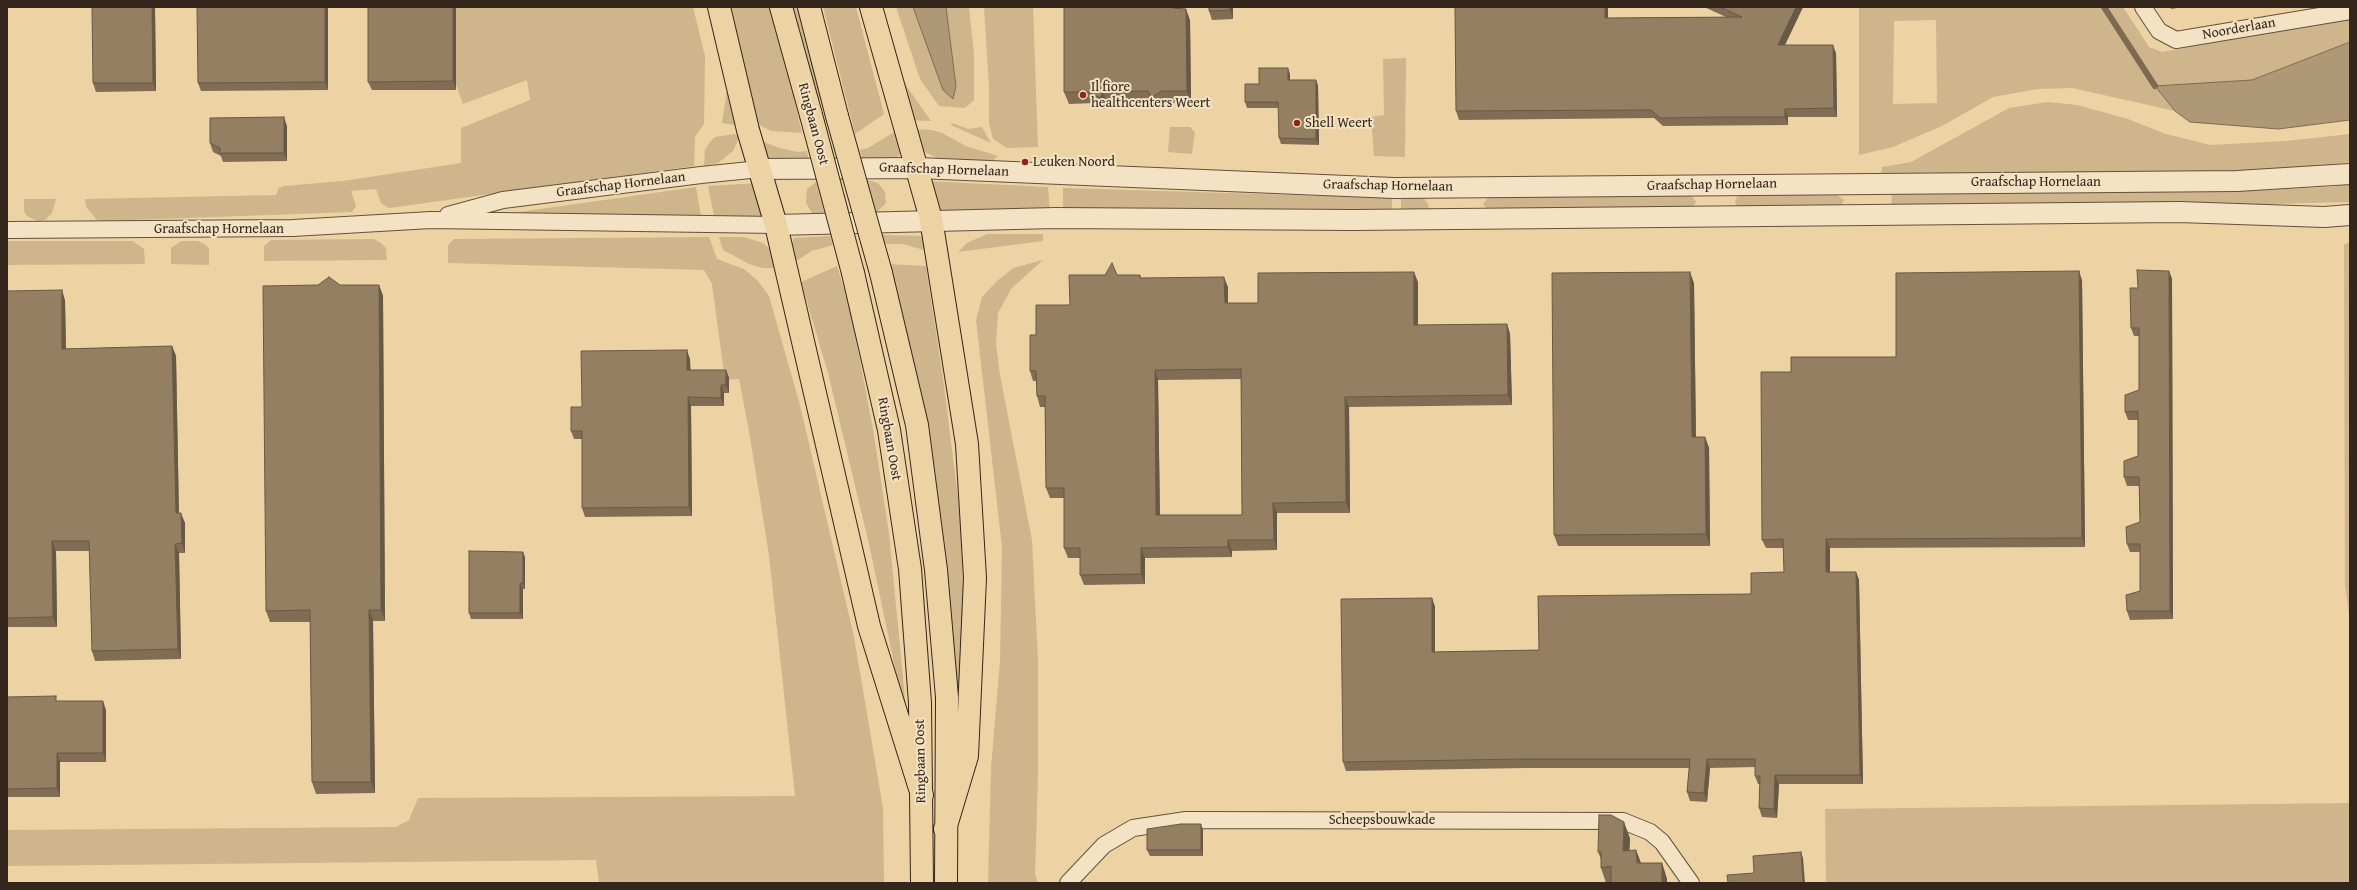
<!DOCTYPE html>
<style>
body{margin:0}
#map{position:relative;width:2357px;height:890px;overflow:hidden;background:#edd2a3;font-family:"Gentium Book Plus",serif}
canvas{display:block}
.frame{position:absolute;inset:0;border:8px solid #35261b;pointer-events:none}
</style>
<div id="map">
<canvas width="2357" height="890"></canvas>
<div class="frame"></div>
</div>
<script>
const ctx = document.querySelector('canvas').getContext('2d');
ctx.lineJoin = 'round';
function fill(path, color) {
  ctx.fillStyle = color;
  ctx.fill(path, 'evenodd');
}
function poly(rows) {
  const path = new Path2D();
  for (const r of rows) {
    path.moveTo(r[0], r[1]);
    for (let i = 2; i < r.length; i += 2) path.lineTo(r[i], r[i + 1]);
  }
  return path;
}
function strokePath(path, color, width, dash) {
  ctx.strokeStyle = color;
  ctx.lineWidth = width;
  ctx.lineCap = dash ? 'butt' : 'round';
  ctx.setLineDash(dash || []);
  ctx.stroke(path);
}
function drawText(font, color, halo, rows, align = 'center') {
  ctx.font = font + ' "Gentium Book Plus",serif';
  ctx.lineWidth = 4;
  ctx.setLineDash([]);
  ctx.textBaseline = 'middle';
  ctx.strokeStyle = halo;
  ctx.fillStyle = color;
  for (const [text, x, y, turn = 0] of rows) {
    ctx.save();
    ctx.translate(x, y);
    ctx.rotate((+turn || 0) * Math.PI / 180);
    ctx.textAlign = isNaN(turn) ? turn : align;
    if (halo) ctx.strokeText(text, 0, 0);
    ctx.fillText(text, 0, 0);
    ctx.restore();
  }
}
fill(poly([
 [454,7,693,7,705,56,704,124,695,137,694,166,389,208,381,203,376,189,351,191,356,206,352,212,103,221,97,220,86,207,85,199,276,195,279,188,284,186,343,181,461,163,461,128,530,100,527,80,463,104,455,82],
 [726,7,773,7,802,133,771,131,761,126,752,115],
 [791,7,798,7,822,99,818,100],
 [823,7,856,7,884,114,855,134],
 [896,7,913,7,943,90,953,99,956,86,946,7,969,7,974,54,974,100,965,108,939,106,920,79],
 [984,7,1033,7,1038,147,1007,148,993,139,989,123,989,86],
 [1859,7,2123,7,2149,47,2162,52,2350,18,2350,42,2252,80,2155,86,2175,111,2072,88,2038,89,1993,97,1942,126,1893,147,1859,155],
 [1936,20,1937,103,1893,104,1894,21],
 [1406,58,1405,157,1374,156,1371,117,1384,115,1383,59],
 [891,64,931,121,906,120],
 [730,70,741,126,722,123],
 [2048,102,2077,105,2128,119,2166,134,2210,145,2286,141,2350,134,2350,162,2299,170,2177,174,1881,174,1882,167,1911,162,2009,108],
 [952,123,968,129,982,127,991,143,951,125],
 [1170,127,1190,127,1195,132,1192,154,1168,152],
 [910,129,932,130,942,133,966,146,998,156,990,163,941,160,921,150],
 [896,131,901,152,897,158,863,161,860,150,868,148],
 [734,134,740,136,733,151,718,163,704,166,705,150,710,142,715,137],
 [761,141,780,148,798,152,807,151,809,161,772,161,764,152],
 [867,180,878,183,885,192,886,203,876,213],
 [925,181,1048,187,1050,214,936,214],
 [816,182,825,216,812,213,806,203,807,189],
 [759,183,766,216,714,216,708,186],
 [2350,184,2350,202,2347,202,2272,204,1891,207,1892,193,2236,191,2330,187],
 [696,187,701,216,477,218],
 [1063,188,1392,198,1392,211,1063,214],
 [1836,194,1844,200,1842,204,1837,207,1741,208,1737,206,1735,202,1737,197,1741,195],
 [1691,195,1696,202,1692,208,1488,210,1483,204,1488,198],
 [1401,198,1424,198,1429,206,1427,209,1401,211],
 [24,199,56,199,52,213,45,220,38,221,27,216,24,211],
 [987,234,1043,234,1043,241,958,252,967,243],
 [882,235,925,236,931,252,903,244,885,244],
 [830,236,833,245,812,251,796,261,791,246,794,238],
 [709,237,717,259,744,269,758,281,769,296,800,405,854,637,883,808,884,883,599,883,596,860,7,866,7,830,396,827,409,820,418,798,795,796,769,555,749,431,739,379,725,380,712,284,704,270,448,263,448,245,454,239],
 [719,237,744,237,763,243,771,250,783,268,763,268,749,264,723,250],
 [374,239,381,243,386,248,387,260,264,261,264,246,271,240],
 [7,241,133,241,144,249,145,264,7,265],
 [181,241,198,241,204,244,209,248,209,265,171,264,171,248],
 [2350,243,2350,624,2345,584,2344,244],
 [1043,260,1011,289,998,313,996,344,1000,375,1032,540,1038,661,1038,776,1035,874,1038,883,988,883,991,768,1000,661,1002,547,976,320,982,297,997,281,1013,268],
 [887,264,926,266,943,378,960,513,964,606,957,770],
 [837,266,850,308,873,429,889,533,908,729,869,544,828,373,801,282],
 [2350,803,2350,883,1826,883,1825,809]
]), '#ceb58c');
const water = poly([
 [913,7,946,7,956,86,953,99,943,90,913,7],
 [2350,42,2350,120,2278,129,2190,122,2175,111,2155,86,2252,80,2350,42]
]);
fill(water, '#ae9875');
strokePath(water, '#7e6a51', 1);
strokePath(poly([
 [2104,7,2155,86]
]), '#7e6a51', 6);
const minor = poly([
 [2143,7,2159,31,2176,40,2350,11],
 [448,215,503,200,701,175,760,169],
 [7,230,293,228,431,220,776,225],
 [1068,883,1104,845,1133,828,1186,820,1623,821,1650,832,1662,842,1691,883]
]);
const tertiary = poly([
 [760,169,918,168,1394,188,2237,181,2350,174],
 [776,225,1055,218,1353,220,2179,212,2324,217,2350,215]
]);
const primary = poly([
 [719,7,748,130,776,225,869,626,922,795],
 [781,7,811,115],
 [809,7,837,116],
 [871,7,931,219,967,444,975,578,967,756,945,829],
 [853,273,889,430,910,569,920,703,922,883],
 [881,273,917,425,936,570,947,697,946,883]
]);
strokePath(minor, '#63513d', 18);
strokePath(tertiary, '#63513d', 22);
strokePath(primary, '#35261b', 24);
strokePath(minor, '#f3e2c3', 16);
strokePath(tertiary, '#f3e2c3', 20);
strokePath(primary, '#edd2a3', 22);
const primaryBridge = poly([
 [811,115,853,273],
 [837,116,881,273]
]);
strokePath(primaryBridge, '#35261b', 24, []);
strokePath(primaryBridge, '#edd2a3', 22);
fill(poly([
 [155,7,156,91,96,92,93,83],
 [328,7,328,90,201,91,198,83],
 [456,7,456,90,372,90,368,82],
 [1064,7,1177,7,1177,8,1190,20,1191,102,1166,103,1156,108,1152,103,1107,103,1104,109,1094,103,1069,104,1064,92],
 [1233,7,1233,19,1212,20,1209,11],
 [1455,7,1608,7,1608,18,1726,17,1704,7,1803,7,1785,45,1836,53,1837,117,1788,117,1788,125,1663,126,1654,118,1459,120,1456,111],
 [2171,7,2183,7,2171,9],
 [1290,74,1290,80,1316,80,1318,86,1319,145,1281,144,1279,138,1279,108,1247,108,1245,102,1259,84],
 [287,126,287,161,223,162,221,156,213,152,210,143],
 [2169,271,2172,279,2173,619,2130,620,2127,611,2140,591,2140,552,2130,552,2127,544,2140,522,2139,486,2127,486,2124,477,2138,456,2138,420,2128,420,2125,412,2139,390,2139,336,2134,336,2131,328,2138,288],
 [1117,275,1140,275,1141,278,1228,287,1228,303,1258,303,1418,282,1418,325,1507,324,1510,334,1512,405,1349,407,1350,513,1277,513,1277,550,1232,551,1232,557,1145,558,1145,584,1084,585,1080,575,1080,558,1068,558,1064,548,1064,498,1050,498,1046,488,1045,407,1040,407,1037,396,1036,381,1033,381,1030,371,1036,335,1070,305],
 [1241,379,1242,515,1160,515,1158,380],
 [2082,280,2085,547,1830,548,1830,572,1856,572,1859,580,1863,784,1779,784,1777,818,1762,817,1759,808,1760,784,1758,784,1755,776,1755,767,1710,768,1707,802,1690,801,1687,792,1689,768,1525,768,1346,771,1343,762,1432,598,1435,607,1435,652,1539,650,1751,594,1784,572,1783,548,1766,548,1762,540,1791,372,1896,357],
 [1694,283,1696,437,1705,437,1709,448,1710,546,1558,546,1554,535],
 [340,285,379,285,383,296,385,621,373,621,375,793,316,794,312,782,310,622,270,622,266,611],
 [7,291,65,300,66,349,172,346,176,356,179,513,185,523,185,553,179,553,181,659,95,661,92,651,90,551,56,551,57,627,7,627],
 [690,359,690,370,726,370,729,378,729,393,724,393,724,406,691,406,692,516,585,517,582,508,582,439,574,439,571,431,582,407],
 [525,557,525,589,523,589,523,619,471,619,469,613],
 [7,697,58,701,106,710,106,762,60,762,60,797,7,797],
 [1203,830,1203,856,1150,856,1147,850],
 [1630,838,1629,851,1636,850,1641,863,1662,863,1667,879,1667,883,1606,883,1601,868,1601,859,1598,852]
]), '#806d54');
fill(poly([
 [152,7,155,7,156,91,153,83],
 [325,7,328,7,328,90,325,82],
 [453,7,456,7,456,90,453,81],
 [1230,7,1233,7,1233,19,1230,10],
 [1605,7,1608,7,1608,27,1605,18],
 [1796,7,1803,7,1781,53,1778,45],
 [1186,9,1190,20,1191,102,1187,91],
 [1833,45,1836,53,1837,117,1834,108],
 [1288,68,1290,74,1290,87,1288,80],
 [1316,80,1318,86,1319,145,1316,139],
 [1103,92,1107,103,1104,109,1100,98],
 [1785,109,1788,117,1788,125,1785,117],
 [284,117,287,126,287,161,284,153],
 [2079,271,2082,280,2085,547,2082,538],
 [2169,271,2172,279,2173,619,2170,611],
 [1414,272,1418,282,1418,335,1414,325],
 [1690,272,1694,283,1696,448,1692,437],
 [1224,277,1228,287,1228,314,1225,303],
 [379,285,383,296,385,621,381,610],
 [62,290,65,300,66,359,62,349],
 [1507,324,1510,334,1512,405,1508,395],
 [172,346,176,356,179,523,176,513],
 [687,350,690,359,691,378,687,370],
 [726,370,729,378,729,393,726,385],
 [1155,370,1158,380,1160,526,1156,515],
 [721,385,724,393,724,406,721,398],
 [688,397,691,406,692,516,689,507],
 [1345,397,1349,407,1350,513,1346,502],
 [1705,437,1709,448,1710,546,1706,534],
 [1273,503,1277,513,1277,550,1274,540],
 [181,513,185,523,185,553,182,543],
 [1826,539,1830,548,1830,581,1826,572],
 [1228,540,1232,551,1232,557,1228,547],
 [52,541,56,551,57,627,53,617],
 [175,544,179,553,181,659,178,649],
 [1141,548,1145,558,1145,584,1141,574],
 [523,552,525,557,525,589,523,583],
 [1856,572,1859,580,1863,784,1860,775],
 [520,583,523,589,523,619,520,613],
 [1432,598,1435,607,1435,660,1432,652],
 [369,610,373,621,375,793,371,782],
 [103,701,106,710,106,762,103,753],
 [57,753,60,762,60,797,57,788],
 [1707,759,1710,768,1707,802,1704,793],
 [1775,775,1779,784,1777,818,1774,809],
 [1624,822,1630,838,1629,866,1623,851],
 [1201,824,1203,830,1203,856,1201,850],
 [1636,850,1642,866,1637,863],
 [1801,852,1803,858,1805,883,1803,883],
 [1662,863,1667,879,1667,883,1662,883]
]), '#685945');
const building = poly([
 [92,7,152,7,153,83,93,83,92,7],
 [197,7,325,7,325,82,198,83,197,7],
 [368,7,453,7,453,81,368,82,368,7],
 [1064,7,1173,7,1173,8,1186,9,1187,91,1162,91,1152,97,1148,91,1103,92,1100,98,1090,92,1064,92,1064,7],
 [1209,7,1230,7,1230,10,1209,11,1209,7],
 [1455,7,1605,7,1605,18,1742,17,1720,7,1796,7,1778,45,1833,45,1834,108,1785,109,1785,117,1720,117,1660,118,1651,110,1456,111,1455,7],
 [1259,68,1288,68,1288,80,1316,80,1316,139,1279,138,1278,102,1245,102,1245,84,1259,84,1259,68],
 [284,117,284,153,220,153,220,148,210,143,210,118,284,117],
 [1112,263,1117,275,1140,275,1140,278,1224,277,1225,303,1258,303,1258,273,1414,272,1414,325,1507,324,1508,395,1345,397,1346,502,1273,503,1274,540,1228,540,1228,547,1141,548,1141,574,1080,575,1080,548,1064,548,1064,488,1046,488,1045,396,1037,396,1036,371,1030,371,1030,335,1036,335,1036,305,1070,305,1069,275,1105,275,1112,263],
 [1241,369,1242,515,1156,515,1155,370,1241,369],
 [2137,270,2169,271,2170,611,2127,611,2126,595,2140,591,2140,544,2127,544,2126,527,2140,522,2139,477,2124,477,2124,461,2138,456,2138,411,2125,412,2125,395,2139,390,2139,328,2131,328,2130,288,2138,288,2137,270],
 [2079,271,2082,538,1826,539,1826,572,1856,572,1860,775,1775,775,1774,809,1759,808,1760,776,1755,776,1755,759,1707,759,1704,793,1687,792,1690,759,1522,759,1343,762,1341,599,1432,598,1432,652,1539,650,1538,596,1751,594,1751,573,1784,572,1783,539,1762,540,1761,372,1791,372,1791,357,1896,357,1896,273,2079,271],
 [1690,272,1692,437,1705,437,1706,534,1554,535,1552,273,1690,272],
 [329,277,340,285,379,285,381,610,369,610,371,782,312,782,310,610,266,611,263,286,318,285,329,277],
 [62,290,62,349,172,346,176,513,181,513,182,543,175,544,178,649,92,651,89,541,52,541,53,617,7,618,7,291,62,290],
 [687,350,687,370,726,370,726,385,721,385,721,398,688,397,689,507,582,508,582,431,571,431,571,407,582,407,581,351,687,350],
 [469,551,523,552,523,583,520,583,520,613,469,613,469,551],
 [56,696,56,701,103,701,103,753,57,753,57,788,7,789,7,697,56,696],
 [1599,815,1611,815,1624,822,1623,851,1636,850,1637,863,1662,863,1662,883,1611,883,1611,866,1601,868,1601,852,1598,852,1599,815],
 [1181,824,1201,824,1201,850,1147,850,1147,829,1181,824],
 [1801,852,1803,883,1728,883,1727,875,1754,873,1753,856,1801,852]
]);
fill(building, '#957f62');
strokePath(building, '#685945', 1);
for (const [x, y, r, color] of [
 [1083,95,4,"#8f2418"],
 [1297,123,4,"#8f2418"],
 [1025,162,4,"#8f2418"]
]) {
  const dot = new Path2D();
  dot.arc(x, y, r, 0, 2 * Math.PI);
  ctx.fillStyle = color;
  ctx.fill(dot);
  strokePath(dot, '#f3e2c3', 1.5);
}
drawText('14px', '#35261b', '#f3e2c3', [
 ["Noorderlaan",2239,29,-10],
 ["Ringbaan Oost",813,124,75],
 ["Graafschap Hornelaan",944,170,2],
 ["Graafschap Hornelaan",2036,182],
 ["Graafschap Hornelaan",621,185,-7],
 ["Graafschap Hornelaan",1712,185,-1],
 ["Graafschap Hornelaan",1388,186,1],
 ["Graafschap Hornelaan",219,229],
 ["Ringbaan Oost",889,439,80],
 ["Ringbaan Oost",921,761,-91],
 ["Scheepsbouwkade",1382,820]
]);
drawText('14px', '#35261b', '#f3e2c3', [
 ["Il fiore",1091,87],
 ["healthcenters Weert",1091,103],
 ["Shell Weert",1305,123],
 ["Leuken Noord",1033,162]
], 'left');
</script>
